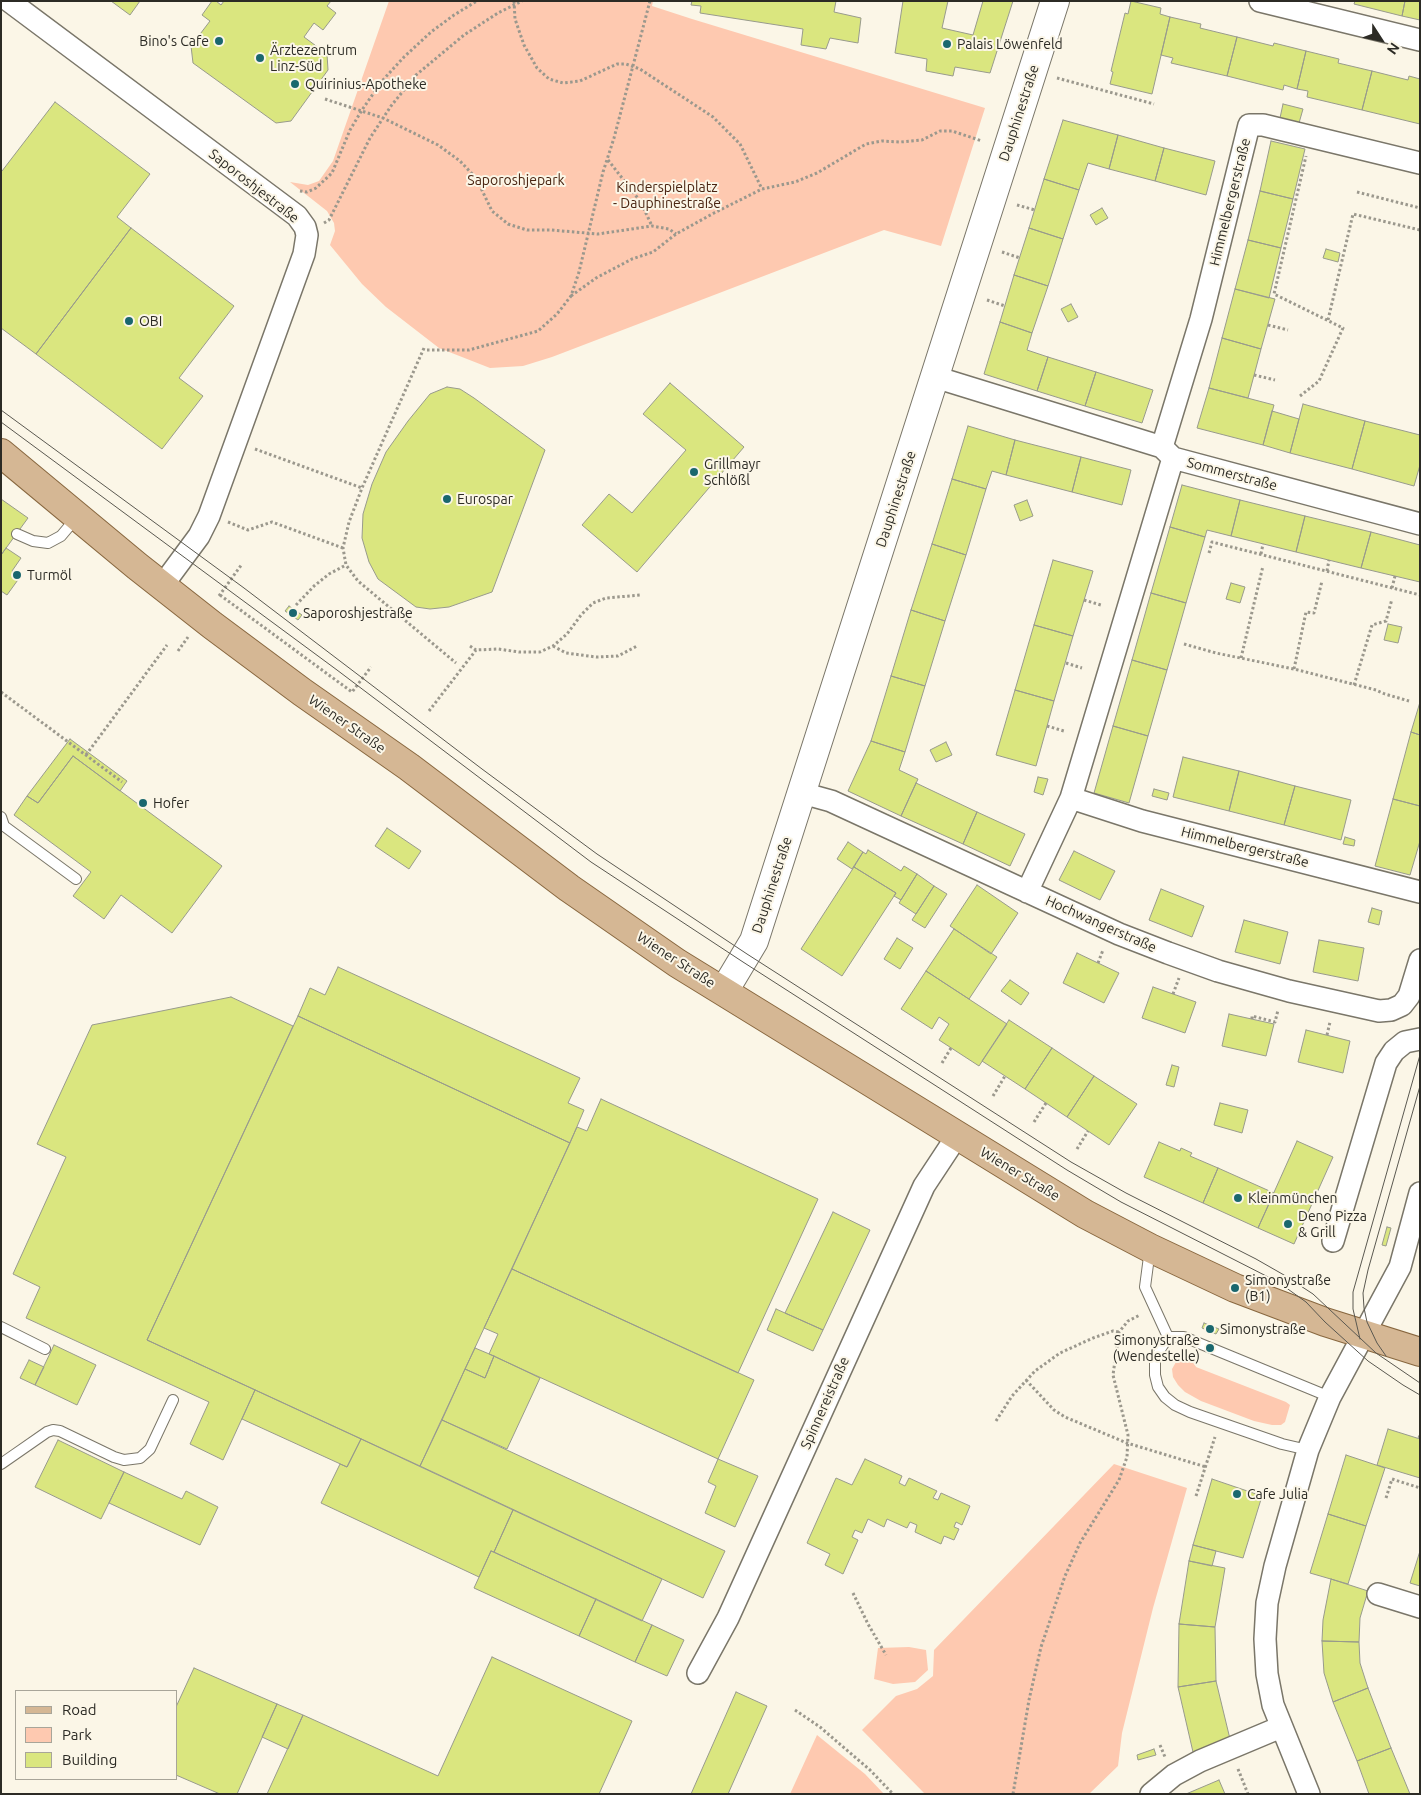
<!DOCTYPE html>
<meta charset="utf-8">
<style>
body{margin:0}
#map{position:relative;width:1421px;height:1795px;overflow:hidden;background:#fbf6e7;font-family:Ubuntu,sans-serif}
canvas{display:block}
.frame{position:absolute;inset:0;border:2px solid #2c2b25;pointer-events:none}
.legend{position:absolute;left:15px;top:1690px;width:162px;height:90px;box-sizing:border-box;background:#fbf6e7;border:1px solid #a8a599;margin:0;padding:6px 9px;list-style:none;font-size:15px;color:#2c2b25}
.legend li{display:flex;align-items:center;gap:10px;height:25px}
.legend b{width:25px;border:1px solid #a8a599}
.north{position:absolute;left:1356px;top:15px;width:50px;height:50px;-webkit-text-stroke:4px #fbf6e7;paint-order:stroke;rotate:125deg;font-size:14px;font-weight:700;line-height:20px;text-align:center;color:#2c2b25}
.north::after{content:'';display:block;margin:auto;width:18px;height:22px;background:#2c2b25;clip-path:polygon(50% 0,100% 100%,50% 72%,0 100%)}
</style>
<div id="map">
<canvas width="1421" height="1795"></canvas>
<div class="frame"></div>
<ul class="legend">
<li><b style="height:6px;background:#d5b794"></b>Road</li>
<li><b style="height:14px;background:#fec9b0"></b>Park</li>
<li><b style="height:14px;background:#dae67f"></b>Building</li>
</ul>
<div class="north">N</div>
</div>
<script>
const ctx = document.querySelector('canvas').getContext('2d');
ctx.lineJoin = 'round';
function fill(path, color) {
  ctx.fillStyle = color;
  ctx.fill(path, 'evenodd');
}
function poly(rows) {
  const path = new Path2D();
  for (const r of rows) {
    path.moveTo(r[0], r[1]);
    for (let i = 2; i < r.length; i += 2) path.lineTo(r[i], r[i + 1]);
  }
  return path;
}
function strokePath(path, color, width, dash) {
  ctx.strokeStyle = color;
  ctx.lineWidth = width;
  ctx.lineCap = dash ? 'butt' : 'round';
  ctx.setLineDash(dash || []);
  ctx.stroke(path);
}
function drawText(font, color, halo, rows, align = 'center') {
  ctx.font = font + ' Ubuntu,sans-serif';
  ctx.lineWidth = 4;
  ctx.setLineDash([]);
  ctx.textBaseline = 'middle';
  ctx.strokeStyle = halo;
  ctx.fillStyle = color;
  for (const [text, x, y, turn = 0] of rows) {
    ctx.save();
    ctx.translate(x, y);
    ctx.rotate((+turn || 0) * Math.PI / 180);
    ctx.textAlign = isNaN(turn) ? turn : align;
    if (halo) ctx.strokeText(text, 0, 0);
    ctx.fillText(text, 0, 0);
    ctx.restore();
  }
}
fill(poly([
 [389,1,653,1,652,6,692,19,985,108,941,246,884,230,552,357,523,366,490,368,439,348,386,307,362,284,330,245,335,231,334,223,327,211,290,182,308,185,319,181,333,161],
 [1183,1355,1191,1356,1196,1367,1286,1402,1290,1405,1285,1422,1281,1425,1272,1425,1254,1421,1201,1401,1185,1392,1178,1385,1173,1377,1172,1369,1176,1362],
 [1114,1464,1187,1488,1153,1608,1122,1733,1118,1766,1089,1794,925,1794,862,1730,896,1696,917,1689,933,1676,934,1650],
 [909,1647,926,1650,928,1670,915,1682,893,1684,874,1679,878,1648],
 [817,1735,865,1774,884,1794,790,1794]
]), '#fec9b0');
const building = poly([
 [111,1,140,1,130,15,111,1],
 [212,1,216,1,221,5,224,1,331,1,327,6,336,13,323,30,314,23,304,37,327,54,328,70,291,121,276,123,193,63,191,46,210,21,202,15,212,1],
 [692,1,836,1,834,12,861,18,858,43,830,38,826,49,801,45,803,29,700,13,701,6,691,5,692,1],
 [903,1,948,1,942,28,973,35,983,1,1013,1,990,73,955,67,953,76,926,71,927,59,895,53,903,1],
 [1131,1,1161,8,1160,14,1170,17,1152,94,1110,84,1113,72,1111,71,1125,13,1128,14,1131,1],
 [1355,1,1405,1,1402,16,1354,4,1355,1],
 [1405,1,1420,1,1420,20,1402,16,1405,1],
 [1170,17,1201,24,1200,28,1237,37,1227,76,1171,63,1173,58,1161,55,1170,17],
 [1237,37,1273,46,1274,43,1306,51,1297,89,1284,85,1283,90,1227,76,1237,37],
 [1306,51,1339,59,1338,63,1372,71,1362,110,1307,97,1308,91,1297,89,1306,51],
 [1372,71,1408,80,1409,76,1420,79,1420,124,1362,110,1372,71],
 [55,102,150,174,117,217,131,228,36,354,1,328,1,170,2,171,55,102],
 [1283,104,1303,109,1299,123,1280,118,1283,104],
 [1063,120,1118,135,1109,169,1088,163,1079,190,1044,179,1063,120],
 [1118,135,1164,148,1155,181,1109,169,1118,135],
 [1271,141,1305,149,1293,199,1260,191,1271,141],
 [1164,148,1215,161,1206,195,1155,181,1164,148],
 [1044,179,1079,190,1063,239,1029,228,1044,179],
 [1260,191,1293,199,1281,248,1248,240,1260,191],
 [1102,208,1108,218,1096,225,1090,215,1102,208],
 [131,228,234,306,179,378,203,396,162,449,36,354,131,228],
 [1029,228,1063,239,1048,286,1014,275,1029,228],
 [1248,240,1281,248,1269,298,1235,289,1248,240],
 [1326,249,1340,253,1338,262,1323,258,1326,249],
 [1014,275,1048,286,1032,333,1000,322,1014,275],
 [1235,289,1275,299,1261,349,1222,338,1235,289],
 [1071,304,1078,317,1068,322,1061,309,1071,304],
 [1000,322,1032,333,1027,350,1048,357,1037,391,984,374,1000,322],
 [1222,338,1261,349,1248,398,1209,388,1222,338],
 [1048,357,1096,372,1085,406,1037,391,1048,357],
 [1096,372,1153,390,1142,423,1085,406,1096,372],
 [670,383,744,447,637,572,582,525,609,494,632,513,686,450,643,414,670,383],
 [447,387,460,389,474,398,545,450,492,592,449,607,430,609,416,607,378,579,369,562,362,538,363,514,372,484,386,452,408,421,430,394,447,387],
 [1209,388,1274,405,1263,445,1197,428,1209,388],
 [1303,404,1365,421,1352,469,1290,453,1303,404],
 [1272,411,1299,419,1290,453,1263,445,1272,411],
 [1365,421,1420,435,1420,465,1414,486,1352,469,1365,421],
 [968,426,1015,440,1006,475,992,471,986,489,952,479,968,426],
 [1015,440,1081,457,1072,492,1006,475,1015,440],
 [1081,457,1131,470,1122,505,1072,492,1081,457],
 [952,479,986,489,966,555,932,544,952,479],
 [1182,485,1240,500,1231,536,1207,530,1205,537,1170,527,1182,485],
 [1,499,28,518,1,555,1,499],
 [1027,500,1033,516,1020,521,1014,505,1027,500],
 [1240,500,1305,516,1296,552,1231,536,1240,500],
 [1305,516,1371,532,1361,568,1296,552,1305,516],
 [1170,527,1205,537,1186,603,1151,593,1170,527],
 [1371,532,1420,545,1420,582,1361,568,1371,532],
 [932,544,966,555,945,621,911,610,932,544],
 [6,548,21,558,12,571,20,577,7,595,1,591,1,555,6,548],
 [1053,560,1093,571,1073,636,1034,625,1053,560],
 [1231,583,1245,587,1240,603,1226,599,1231,583],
 [1151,593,1186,603,1167,670,1132,660,1151,593],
 [289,606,302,615,298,620,285,611,289,606],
 [911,610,945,621,925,686,891,676,911,610],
 [1388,624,1402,627,1398,643,1384,640,1388,624],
 [1034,625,1073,636,1054,701,1015,690,1034,625],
 [1132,660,1167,670,1148,736,1113,726,1132,660],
 [891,676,925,686,905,752,871,741,891,676],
 [1015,690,1054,701,1036,766,996,755,1015,690],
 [1420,702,1420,735,1411,732,1420,702],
 [1113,726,1148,736,1129,803,1094,793,1113,726],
 [1411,732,1420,735,1420,806,1393,799,1411,732],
 [70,739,127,781,120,791,73,756,38,803,27,796,70,739],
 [871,741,905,752,899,770,918,779,901,816,848,791,871,741],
 [946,742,952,755,936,762,930,750,946,742],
 [73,756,222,866,172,933,121,895,104,919,73,896,91,872,14,815,27,796,38,803,73,756],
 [1183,757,1239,771,1229,811,1173,797,1183,757],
 [1239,771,1295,786,1284,825,1229,811,1239,771],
 [1038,777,1048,779,1043,795,1034,792,1038,777],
 [916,783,977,812,963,844,901,816,916,783],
 [1295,786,1351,800,1341,840,1284,825,1295,786],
 [1154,789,1169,793,1167,800,1152,796,1154,789],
 [1393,799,1420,806,1420,841,1410,875,1375,866,1393,799],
 [977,812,1025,834,1010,866,963,844,977,812],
 [387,828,421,851,409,869,375,846,387,828],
 [1345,837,1355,840,1354,846,1343,844,1345,837],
 [848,842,863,852,852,869,837,859,848,842],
 [868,850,901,871,904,866,917,874,901,900,894,896,896,893,854,867,863,852,866,854,868,850],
 [1074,851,1115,871,1100,900,1059,880,1074,851],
 [854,867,896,893,842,976,801,949,854,867],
 [917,874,934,886,916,914,899,903,917,874],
 [977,885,1018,913,991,954,950,926,977,885],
 [934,886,947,894,925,928,912,920,934,886],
 [1161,889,1204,906,1192,937,1149,920,1161,889],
 [1372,908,1382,911,1379,925,1368,922,1372,908],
 [1244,920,1288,932,1280,964,1235,952,1244,920],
 [954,929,997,957,969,999,926,971,954,929],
 [897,938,913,948,900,969,884,959,897,938],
 [1319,940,1364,948,1358,981,1313,972,1319,940],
 [1077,953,1119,973,1104,1003,1063,983,1077,953],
 [338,967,580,1078,568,1103,584,1110,570,1143,298,1016,310,988,325,995,338,967],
 [926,971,1007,1024,979,1066,939,1040,949,1024,939,1017,932,1029,901,1009,926,971],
 [1010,980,1029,993,1021,1005,1001,991,1010,980],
 [1153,987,1196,1002,1185,1033,1142,1018,1153,987],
 [231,997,293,1026,147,1340,255,1390,223,1460,190,1444,209,1402,26,1318,40,1287,13,1274,66,1157,37,1144,92,1025,231,997],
 [1229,1014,1274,1024,1266,1056,1222,1046,1229,1014],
 [298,1016,570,1143,420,1466,147,1340,298,1016],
 [1009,1020,1052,1048,1025,1089,982,1061,1009,1020],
 [1306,1030,1350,1041,1343,1073,1298,1062,1306,1030],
 [1052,1048,1094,1076,1067,1117,1025,1089,1052,1048],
 [1172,1065,1179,1067,1174,1087,1166,1085,1172,1065],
 [1094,1076,1137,1104,1109,1145,1067,1117,1094,1076],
 [601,1099,818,1199,738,1373,512,1269,577,1127,587,1131,601,1099],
 [1220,1103,1248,1110,1242,1133,1214,1125,1220,1103],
 [1297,1141,1333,1157,1294,1244,1258,1228,1297,1141],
 [1159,1142,1180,1151,1181,1148,1192,1153,1190,1156,1218,1168,1203,1203,1144,1177,1159,1142],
 [1218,1168,1274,1193,1258,1228,1203,1203,1218,1168],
 [833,1212,870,1230,823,1330,785,1313,833,1212],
 [1387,1227,1391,1228,1386,1246,1382,1245,1387,1227],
 [512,1269,754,1380,718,1459,489,1354,498,1334,484,1328,512,1269],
 [776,1309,823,1330,813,1351,767,1330,776,1309],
 [1204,1323,1219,1329,1216,1334,1202,1328,1204,1323],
 [54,1345,96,1365,77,1405,35,1385,54,1345],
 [475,1348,494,1356,485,1378,465,1369,475,1348],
 [494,1356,540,1378,507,1449,442,1420,465,1369,485,1378,494,1356],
 [29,1360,44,1367,35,1385,20,1378,29,1360],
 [255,1390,361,1439,347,1467,242,1419,255,1390],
 [442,1420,725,1551,703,1598,420,1466,442,1420],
 [1388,1429,1420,1439,1420,1478,1377,1465,1388,1429],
 [361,1439,513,1510,494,1552,491,1551,479,1577,321,1503,340,1464,347,1467,361,1439],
 [58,1440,124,1472,101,1519,35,1487,58,1440],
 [1346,1455,1385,1468,1366,1526,1328,1514,1346,1455],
 [718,1459,758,1476,735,1527,705,1513,716,1486,708,1482,718,1459],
 [865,1459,902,1476,899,1483,905,1486,909,1478,937,1491,933,1498,938,1500,941,1493,970,1506,962,1525,956,1522,954,1527,959,1529,954,1540,944,1536,941,1544,915,1532,917,1525,910,1522,907,1528,887,1519,884,1527,868,1519,862,1533,855,1530,852,1537,858,1540,843,1574,825,1565,830,1554,807,1543,836,1478,852,1485,865,1459],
 [124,1472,182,1499,186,1491,218,1507,200,1545,109,1503,124,1472],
 [1212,1479,1262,1496,1243,1558,1193,1545,1212,1479],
 [513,1510,662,1579,642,1621,494,1552,513,1510],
 [1328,1514,1366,1526,1348,1584,1310,1573,1328,1514],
 [1193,1545,1216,1551,1212,1566,1189,1561,1193,1545],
 [491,1551,596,1599,579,1636,474,1588,491,1551],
 [1420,1551,1420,1586,1410,1583,1420,1551],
 [1189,1561,1225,1568,1215,1627,1179,1624,1189,1561],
 [1331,1579,1368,1591,1360,1618,1359,1642,1322,1641,1323,1620,1331,1579],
 [596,1599,652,1625,635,1662,579,1636,596,1599],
 [1179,1624,1215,1627,1216,1681,1178,1687,1179,1624],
 [652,1625,684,1640,667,1676,635,1662,652,1625],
 [1322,1641,1359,1642,1360,1663,1368,1688,1333,1702,1324,1673,1322,1641],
 [492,1657,632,1721,599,1794,267,1794,303,1715,438,1776,492,1657],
 [194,1668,277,1704,237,1794,220,1794,176,1775,176,1707,194,1668],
 [1216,1681,1230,1739,1193,1752,1178,1687,1216,1681],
 [1368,1688,1391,1748,1357,1761,1333,1702,1368,1688],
 [736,1692,767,1706,728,1794,691,1794,736,1692],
 [277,1704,303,1715,288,1749,262,1737,277,1704],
 [1391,1748,1410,1794,1369,1794,1357,1761,1391,1748],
 [1154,1749,1156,1755,1138,1760,1137,1755,1154,1749],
 [1219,1780,1225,1794,1186,1794,1219,1780]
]);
fill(building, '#dae67f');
strokePath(building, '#989a8c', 1);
const service = poly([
 [17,534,33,541,48,543,61,536,77,517],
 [1,817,4,826,76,879],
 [1150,1249,1145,1287,1168,1337],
 [1,1327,45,1349],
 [1168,1337,1161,1348,1155,1361,1155,1375,1158,1387,1165,1397,1175,1405,1190,1412,1282,1444,1308,1450],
 [1168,1337,1184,1337,1330,1397],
 [1,1464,47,1432,53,1430,60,1431,114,1457,124,1460,140,1458,150,1449,173,1400]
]);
const minor = poly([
 [9,1,281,204,297,216,305,227,307,235,304,254,209,516,199,536,162,586],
 [1260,1,1420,40],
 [935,377,1162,447,1173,458,1420,524],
 [1162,447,1201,319,1249,125,1263,125,1420,163],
 [802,793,831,801,1119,934,1168,953,1218,971,1289,991,1379,1011,1391,1010,1402,1005,1409,996,1420,960],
 [1071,798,1142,821,1420,892],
 [1027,892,1071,798,1173,458],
 [1333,1241,1386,1063,1394,1051,1405,1042,1420,1039],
 [1378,1594,1420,1607],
 [698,1673,728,1618,924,1186,957,1136],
 [1151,1794,1174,1775,1200,1761,1281,1727],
 [1309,1794,1273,1705,1267,1674,1265,1639,1267,1603,1275,1566,1308,1450,1330,1397,1400,1267,1420,1193]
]);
const secondary = poly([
 [724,991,754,941,1055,1]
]);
const primary = poly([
 [1,453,137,566,212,625,302,692,409,767,569,888,677,963,1085,1214,1150,1248,1235,1288,1325,1322,1420,1352]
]);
strokePath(service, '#7a7669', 12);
strokePath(minor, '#7a7669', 24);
strokePath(secondary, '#7a7669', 30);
strokePath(primary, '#88673f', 30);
strokePath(poly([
 [514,1,515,19,524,45,537,68,549,79,563,83,580,81,617,64,626,64,640,69,713,117,740,144,762,189],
 [1057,78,1154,104],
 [325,99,383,118,438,145,460,161,476,178,492,211,508,224,527,230,551,230,598,234,652,226,669,229,676,234],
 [608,160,640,201,652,226],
 [300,191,307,192,316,188,332,173,350,130,362,110,382,81,404,57,431,32,454,15,477,1],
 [1357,192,1420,208],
 [1017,205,1035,210],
 [324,223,329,220,370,138,391,106,416,75,464,35,498,13,522,1],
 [1002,252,1020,258],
 [571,296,596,278,632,259,653,252,676,234,714,213,762,189,795,182,817,173,866,144,882,141,900,142,922,140,940,131,952,131,982,141],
 [987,300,1005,306],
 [1328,320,1353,214,1420,230],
 [1268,325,1288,330],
 [424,348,362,488,349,522,343,548,346,565,358,581,456,663],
 [427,350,469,350,538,331,557,314,571,296,579,272,603,172,614,138,650,1],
 [1254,375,1275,380],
 [1300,396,1319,381,1343,328,1274,294,1306,156],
 [255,449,362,488],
 [228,522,248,530,272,522,343,548],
 [1209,553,1212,542,1420,595],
 [1261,554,1263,544],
 [1327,571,1329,560],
 [1392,588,1395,576],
 [220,595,352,692,371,667],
 [219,596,242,564],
 [1084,600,1101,605],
 [296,605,314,586,329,574,346,565],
 [1184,644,1216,653,1294,669,1376,690,1385,694,1409,701],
 [470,646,476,650,498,649,519,652,540,652,553,646,567,634,581,615,593,603,606,598,641,595],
 [553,646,566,653,596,657,618,656,637,646],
 [178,651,188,637],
 [1241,658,1263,566],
 [1066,663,1082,668],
 [1294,669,1306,612,1314,613,1322,581],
 [1354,685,1372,625,1386,621,1392,599],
 [1,692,122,782],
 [429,711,476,650],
 [1047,726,1064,731],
 [86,755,167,645],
 [1098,963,1103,950],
 [1173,994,1179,978],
 [1252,1019,1252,1016,1275,1022,1278,1010],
 [1327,1035,1330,1022],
 [942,1063,951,1048],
 [993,1096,1005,1076],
 [1034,1122,1046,1103],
 [1077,1149,1088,1131],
 [1026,1380,1054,1410,1065,1417,1127,1443,1206,1467],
 [996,1421,1012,1396,1035,1371,1060,1353,1093,1338,1113,1331,1119,1332],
 [1419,1438,1420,1435],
 [1196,1496,1215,1437],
 [1386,1498,1392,1479,1420,1488],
 [853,1593,868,1624,886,1655],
 [795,1710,820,1727,870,1770,893,1794],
 [1160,1745,1165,1757],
 [1238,1769,1248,1794],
 [1013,1794,1029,1700,1041,1647,1065,1576,1080,1543,1119,1480,1127,1457,1128,1435,1113,1375,1119,1332,1128,1321,1140,1315]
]), '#9b988d', 3, [2.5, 2.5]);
strokePath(service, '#fff', 10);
strokePath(minor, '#fff', 21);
strokePath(secondary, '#fff', 28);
strokePath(primary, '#d5b794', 28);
strokePath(poly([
 [1,410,244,588,482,769,597,854,747,954,1071,1162,1126,1193,1256,1259,1284,1275,1313,1294,1376,1353,1420,1383],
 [1,422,337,670,591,862,743,962,1067,1170,1121,1202,1278,1282,1306,1302,1325,1322,1368,1361,1403,1385,1420,1395],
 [1360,1339,1353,1309,1353,1292,1420,1055],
 [1386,1356,1377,1343,1367,1322,1364,1308,1363,1293,1368,1270,1420,1086]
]), '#5a5850', 1);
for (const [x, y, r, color] of [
 [219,41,5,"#1a676e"],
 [947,44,5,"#1a676e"],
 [260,58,5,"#1a676e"],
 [295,84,5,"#1a676e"],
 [129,321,5,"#1a676e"],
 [694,472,5,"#1a676e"],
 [447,499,5,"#1a676e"],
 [17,575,5,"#1a676e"],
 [293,613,5,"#1a676e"],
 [143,803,5,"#1a676e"],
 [1238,1198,5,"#1a676e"],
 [1288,1224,5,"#1a676e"],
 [1235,1288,5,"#1a676e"],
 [1210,1329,5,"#1a676e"],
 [1210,1348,5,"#1a676e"],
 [1237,1494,5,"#1a676e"]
]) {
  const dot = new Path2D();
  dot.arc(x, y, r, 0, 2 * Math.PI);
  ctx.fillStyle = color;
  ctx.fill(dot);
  strokePath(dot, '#fbf6e7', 2);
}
drawText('14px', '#2c2b25', '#fbf6e7', [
 ["Bino's Cafe",209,41,"right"],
 ["Palais Löwenfeld",957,44],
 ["Ärztezentrum",270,50],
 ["Linz-Süd",270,66],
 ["Quirinius-Apotheke",305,84],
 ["OBI",139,321],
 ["Grillmayr",704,464],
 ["Schlößl",704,480],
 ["Eurospar",457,499],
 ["Turmöl",27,575],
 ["Saporoshjestraße",303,613],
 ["Hofer",153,803],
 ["Kleinmünchen",1248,1198],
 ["Deno Pizza",1298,1216],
 ["& Grill",1298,1232],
 ["Simonystraße",1245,1280],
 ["(B1)",1245,1296],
 ["Simonystraße",1220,1329],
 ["Simonystraße",1200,1340,"right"],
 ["(Wendestelle)",1200,1356,"right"],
 ["Cafe Julia",1247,1494]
], 'left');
drawText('14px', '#2c2b25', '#fbf6e7', [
 ["Dauphinestraße",1019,113,-72],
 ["Saporoshjestraße",254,186,38],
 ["Himmelbergerstraße",1230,202,-76],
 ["Sommerstraße",1232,474,15],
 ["Dauphinestraße",896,499,-72],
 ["Wiener Straße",347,724,35],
 ["Himmelbergerstraße",1245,847,14],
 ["Dauphinestraße",772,885,-72],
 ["Hochwangerstraße",1101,924,24],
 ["Wiener Straße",676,960,33],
 ["Wiener Straße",1020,1174,31],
 ["Spinnereistraße",825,1403,-66]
]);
drawText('14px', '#4a2512', '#fbf6e7', [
 ["Saporoshjepark",516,180],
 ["Kinderspielplatz",667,187],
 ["- Dauphinestraße",667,203]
]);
</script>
